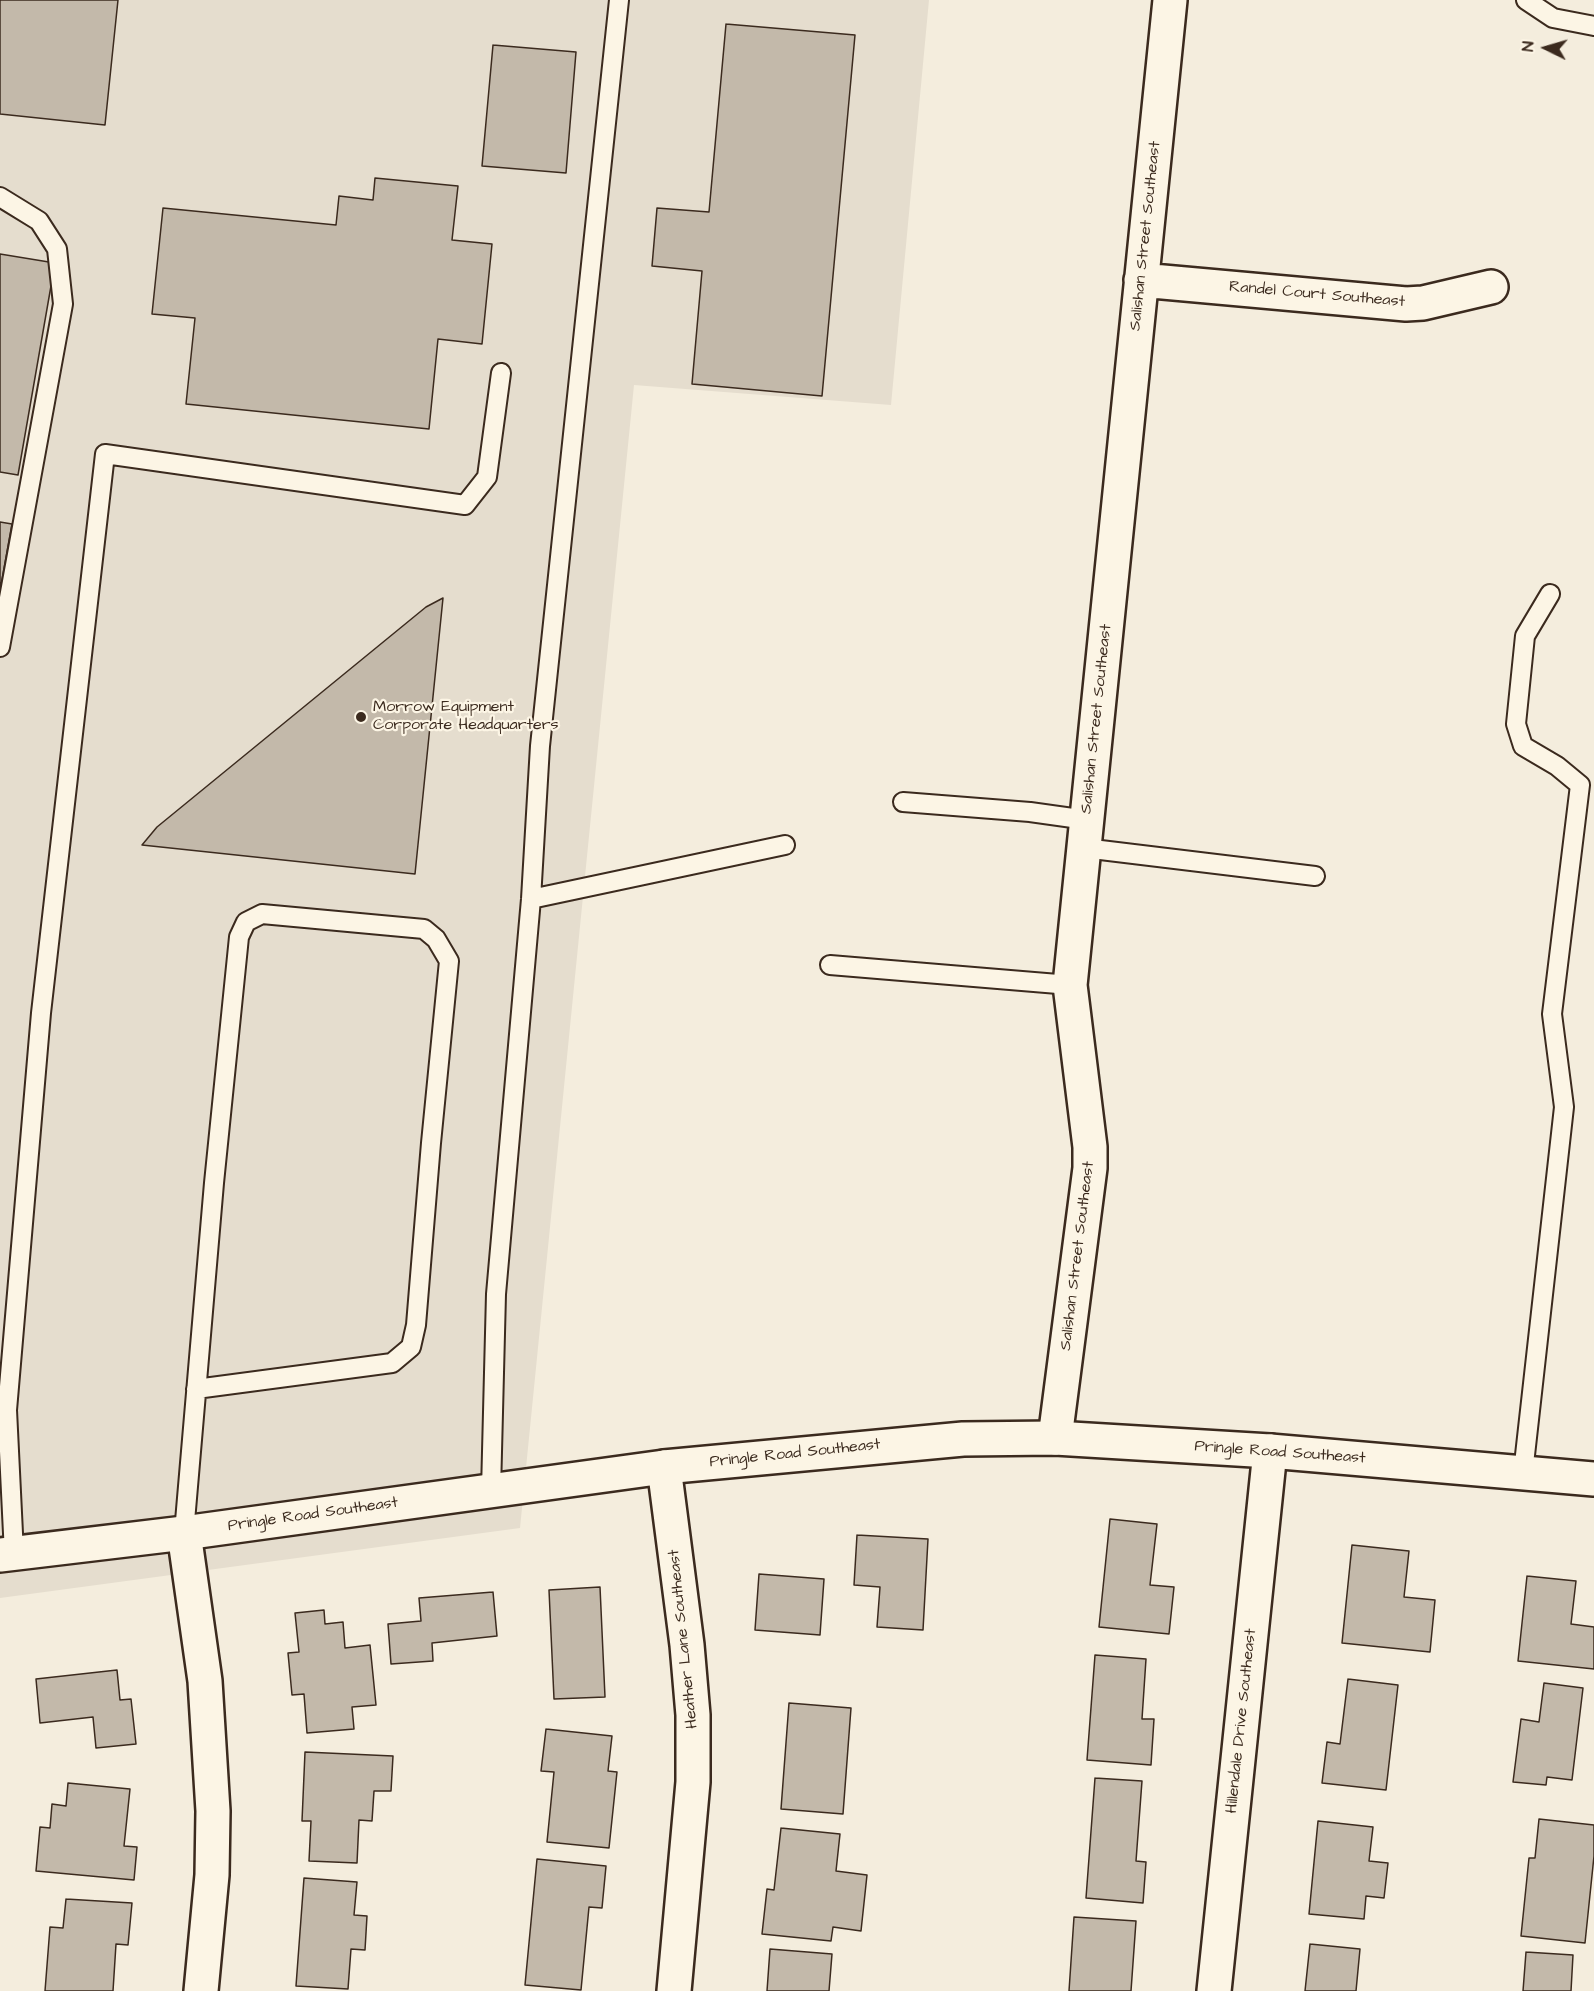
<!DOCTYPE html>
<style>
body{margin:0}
#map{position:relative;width:1594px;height:1991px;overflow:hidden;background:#f4eddd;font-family:"Architects Daughter",sans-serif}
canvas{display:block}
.north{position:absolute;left:1516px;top:18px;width:60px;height:60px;-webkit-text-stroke:4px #fcf5e5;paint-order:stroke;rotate:275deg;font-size:16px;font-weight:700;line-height:24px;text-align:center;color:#3b2a1e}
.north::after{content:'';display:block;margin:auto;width:21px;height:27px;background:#3b2a1e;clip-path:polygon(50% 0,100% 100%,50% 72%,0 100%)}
</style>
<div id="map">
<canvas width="1594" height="1991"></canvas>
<div class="north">N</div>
</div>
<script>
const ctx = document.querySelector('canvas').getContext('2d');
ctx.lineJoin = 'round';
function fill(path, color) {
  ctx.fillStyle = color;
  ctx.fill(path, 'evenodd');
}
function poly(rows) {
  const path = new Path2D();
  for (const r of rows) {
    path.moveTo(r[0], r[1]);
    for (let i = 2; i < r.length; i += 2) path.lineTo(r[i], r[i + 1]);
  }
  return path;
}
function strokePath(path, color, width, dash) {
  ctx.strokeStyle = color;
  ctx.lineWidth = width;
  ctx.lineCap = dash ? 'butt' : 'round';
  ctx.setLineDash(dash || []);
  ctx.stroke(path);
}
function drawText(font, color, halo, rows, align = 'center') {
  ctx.font = font + ' "Architects Daughter",sans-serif';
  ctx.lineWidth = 4.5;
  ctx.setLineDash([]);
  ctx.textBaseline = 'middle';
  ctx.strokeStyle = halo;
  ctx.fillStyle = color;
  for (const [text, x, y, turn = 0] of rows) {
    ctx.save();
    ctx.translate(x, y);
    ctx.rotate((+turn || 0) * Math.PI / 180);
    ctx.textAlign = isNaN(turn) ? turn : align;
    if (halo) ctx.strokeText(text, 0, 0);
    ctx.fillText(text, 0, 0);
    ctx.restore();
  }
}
fill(poly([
 [0,0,929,0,891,405,634,385,520,1528,0,1598]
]), '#e5ddce');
const building = poly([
 [0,0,118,0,105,125,0,114,0,0],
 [726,24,855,35,822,396,692,384,702,271,652,266,657,208,709,212,726,24],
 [493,45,576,52,566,173,482,166,493,45],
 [375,178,458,186,452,240,492,244,482,344,438,339,429,429,186,404,195,318,152,314,163,208,336,225,339,196,373,200,375,178],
 [0,254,55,263,18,475,0,472,0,254],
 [0,522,12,524,0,591,0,522],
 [443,598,415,874,142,845,157,827,426,607,443,598],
 [1110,1519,1157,1524,1150,1585,1174,1587,1169,1634,1099,1627,1110,1519],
 [857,1535,928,1539,923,1630,877,1627,880,1587,854,1585,857,1535],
 [1352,1545,1409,1551,1404,1597,1435,1600,1430,1652,1342,1643,1352,1545],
 [759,1574,824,1579,820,1635,755,1630,759,1574],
 [1527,1576,1576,1581,1571,1624,1594,1627,1594,1669,1518,1661,1527,1576],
 [600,1587,605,1697,554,1699,549,1590,600,1587],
 [493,1592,497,1636,432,1643,433,1661,391,1664,388,1624,421,1621,419,1598,493,1592],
 [324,1610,325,1624,343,1622,345,1648,370,1645,376,1705,352,1707,354,1729,307,1733,304,1694,292,1695,288,1653,299,1652,295,1613,324,1610],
 [1095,1655,1146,1659,1142,1719,1154,1719,1151,1765,1087,1760,1095,1655],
 [117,1670,120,1700,131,1699,136,1744,96,1748,93,1717,40,1723,36,1679,117,1670],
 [1348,1679,1398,1685,1386,1790,1322,1783,1327,1742,1340,1744,1348,1679],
 [1544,1683,1583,1688,1572,1780,1547,1777,1546,1785,1513,1782,1521,1719,1539,1722,1544,1683],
 [789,1703,851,1708,843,1814,781,1809,789,1703],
 [546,1729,612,1736,608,1771,617,1772,609,1848,547,1842,554,1772,541,1771,546,1729],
 [305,1752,393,1756,391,1791,374,1791,372,1821,359,1820,357,1863,309,1861,311,1821,302,1821,305,1752],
 [1095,1778,1142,1781,1136,1861,1146,1862,1143,1903,1086,1898,1095,1778],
 [68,1783,130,1789,124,1846,137,1847,134,1880,36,1871,40,1827,50,1828,52,1804,66,1806,68,1783],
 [1539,1819,1594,1825,1594,1856,1585,1943,1521,1936,1529,1858,1535,1858,1539,1819],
 [1318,1821,1373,1827,1369,1861,1388,1863,1384,1898,1366,1896,1364,1919,1309,1914,1318,1821],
 [781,1828,840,1834,836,1871,867,1875,861,1931,833,1927,831,1941,762,1934,767,1889,774,1890,781,1828],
 [537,1859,606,1866,602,1908,589,1907,581,1990,525,1985,537,1859],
 [304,1878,357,1882,354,1915,367,1916,365,1950,351,1949,348,1989,296,1986,304,1878],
 [66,1899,132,1903,128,1945,116,1944,113,1991,45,1991,50,1927,63,1928,66,1899],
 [1074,1917,1136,1921,1131,1991,1069,1991,1074,1917],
 [1310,1944,1360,1949,1356,1991,1305,1991,1310,1944],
 [770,1949,832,1954,829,1991,767,1991,770,1949],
 [1526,1952,1573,1955,1571,1991,1523,1991,1526,1952]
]);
fill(building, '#c3b9aa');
strokePath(building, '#3b2a1e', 1.5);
const service = poly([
 [1526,0,1553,18,1594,26],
 [0,197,39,221,57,249,63,304,0,647],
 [903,802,1030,812,1087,820],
 [1084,848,1315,876],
 [531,899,785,845],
 [830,965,1070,985],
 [1523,1473,1564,1107,1552,1014,1580,785,1557,766,1523,746,1516,724,1525,636,1550,594],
 [491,1491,496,1294,531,899,540,746,619,0],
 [184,1533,214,1183,239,937,246,922,262,914,424,929,436,939,449,961,431,1143,416,1325,411,1347,392,1363,196,1389],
 [14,1554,7,1410,41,1013,105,454,465,505,487,477,501,373]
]);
const minor = poly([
 [1141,280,1406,304,1423,303,1491,287],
 [1055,1438,1090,1168,1090,1147,1070,985,1170,0],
 [664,1467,687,1645,693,1715,693,1782,674,1991],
 [184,1533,205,1681,213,1811,212,1875,201,1991],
 [1214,1991,1270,1451]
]);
const tertiary = poly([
 [0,1555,184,1533,664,1467,963,1439,1055,1438,1270,1451,1594,1479]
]);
strokePath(service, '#3b2a1e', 22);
strokePath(minor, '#3b2a1e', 38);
strokePath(tertiary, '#3b2a1e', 38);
strokePath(service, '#fcf5e5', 18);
strokePath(minor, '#fcf5e5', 33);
strokePath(tertiary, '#fcf5e5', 33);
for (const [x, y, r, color] of [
 [361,717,6,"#3b2a1e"]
]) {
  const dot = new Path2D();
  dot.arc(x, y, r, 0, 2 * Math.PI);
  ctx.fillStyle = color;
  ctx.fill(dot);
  strokePath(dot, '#fcf5e5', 2);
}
drawText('16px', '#3b2a1e', '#fcf5e5', [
 ["Salishan Street Southeast",1146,236,-84],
 ["Randel Court Southeast",1317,295,5],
 ["Salishan Street Southeast",1097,719,-84],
 ["Salishan Street Southeast",1078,1256,-83],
 ["Pringle Road Southeast",1280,1453,4],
 ["Pringle Road Southeast",795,1454,-6],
 ["Pringle Road Southeast",313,1515,-8],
 ["Heather Lane Southeast",684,1639,-96],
 ["Hillendale Drive Southeast",1242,1721,-84]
]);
drawText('16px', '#3b2a1e', '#fcf5e5', [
 ["Morrow Equipment",373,708],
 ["Corporate Headquarters",373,726]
], 'left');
</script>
